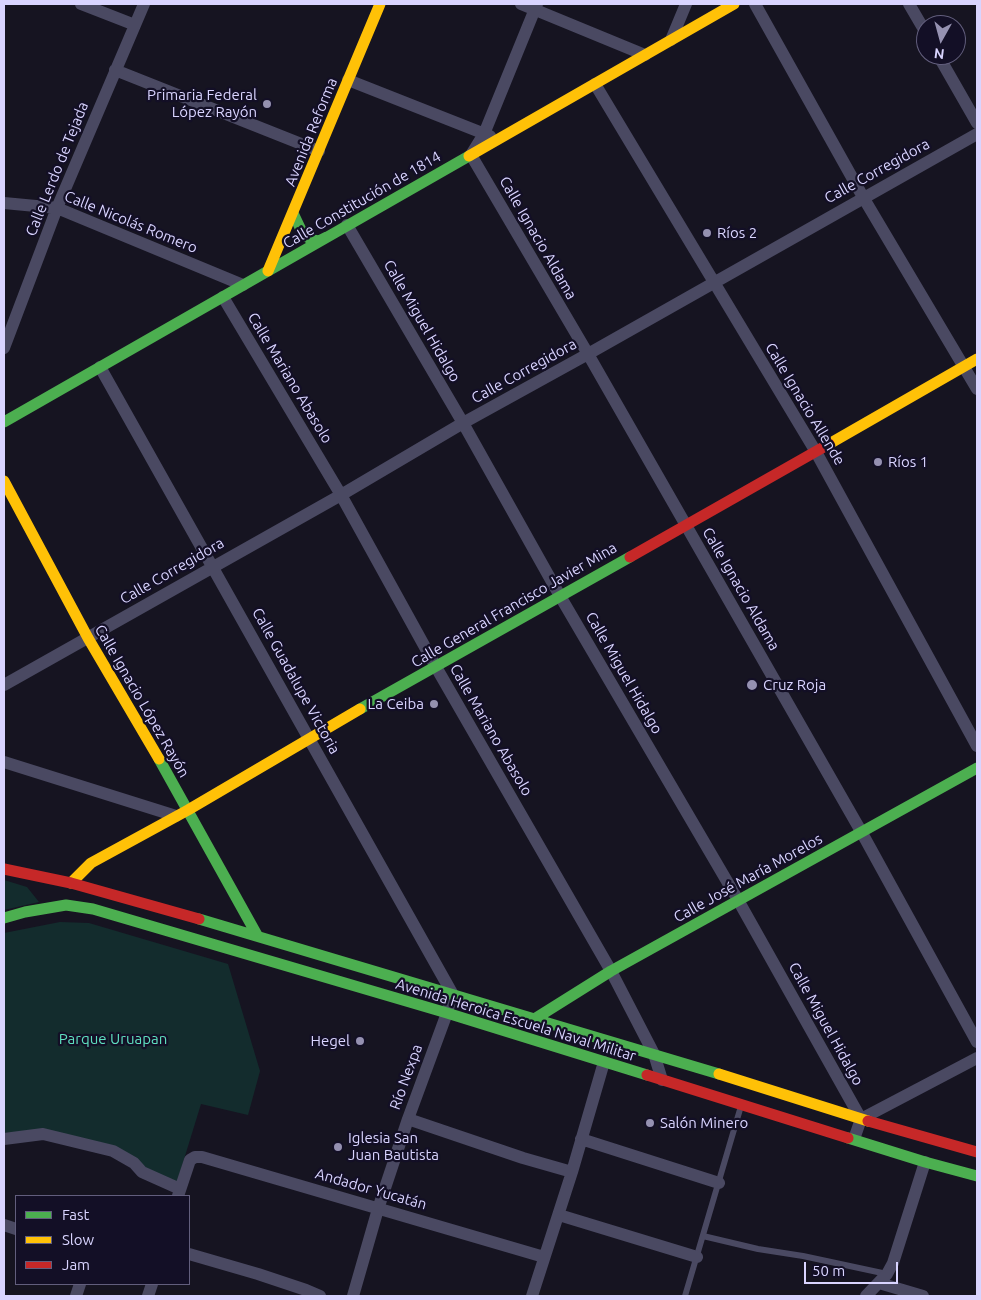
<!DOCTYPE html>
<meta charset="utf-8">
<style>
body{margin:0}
#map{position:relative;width:981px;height:1300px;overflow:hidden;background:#161421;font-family:Ubuntu,sans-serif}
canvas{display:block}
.frame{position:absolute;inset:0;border:5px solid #d9d4ff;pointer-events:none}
.legend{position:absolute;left:15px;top:1195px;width:175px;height:90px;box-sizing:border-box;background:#130f26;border:1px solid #625e7d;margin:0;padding:6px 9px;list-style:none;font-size:15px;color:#d9d4ff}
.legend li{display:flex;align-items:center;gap:10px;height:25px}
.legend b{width:25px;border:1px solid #625e7d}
.north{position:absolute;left:916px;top:15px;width:50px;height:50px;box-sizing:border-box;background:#130f26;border:1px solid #625e7d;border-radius:50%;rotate:187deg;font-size:14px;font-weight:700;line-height:20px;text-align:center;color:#d9d4ff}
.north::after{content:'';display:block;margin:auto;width:18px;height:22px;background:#9591b1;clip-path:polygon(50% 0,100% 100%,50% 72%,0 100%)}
.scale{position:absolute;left:804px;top:1262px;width:94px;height:22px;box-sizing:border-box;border:2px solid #d9d4ff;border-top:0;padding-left:6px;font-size:15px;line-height:18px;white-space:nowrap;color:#d9d4ff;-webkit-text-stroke:4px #130f26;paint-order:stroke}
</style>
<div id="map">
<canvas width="981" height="1300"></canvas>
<div class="frame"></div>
<ul class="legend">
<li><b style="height:6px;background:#4caf50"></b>Fast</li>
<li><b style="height:6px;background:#ffc107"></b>Slow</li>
<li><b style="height:6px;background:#c62828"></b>Jam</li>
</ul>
<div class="north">N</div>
<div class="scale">50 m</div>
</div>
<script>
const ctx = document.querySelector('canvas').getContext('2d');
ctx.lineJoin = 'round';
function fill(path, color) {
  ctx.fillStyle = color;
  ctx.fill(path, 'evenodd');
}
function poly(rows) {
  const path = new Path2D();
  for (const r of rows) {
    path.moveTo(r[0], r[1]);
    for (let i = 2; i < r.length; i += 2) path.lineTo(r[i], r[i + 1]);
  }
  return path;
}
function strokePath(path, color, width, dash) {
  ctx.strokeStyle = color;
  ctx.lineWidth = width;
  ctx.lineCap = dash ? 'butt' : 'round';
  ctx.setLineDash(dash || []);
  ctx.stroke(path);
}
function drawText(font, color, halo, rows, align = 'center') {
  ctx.font = font + ' Ubuntu,sans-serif';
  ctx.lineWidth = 4.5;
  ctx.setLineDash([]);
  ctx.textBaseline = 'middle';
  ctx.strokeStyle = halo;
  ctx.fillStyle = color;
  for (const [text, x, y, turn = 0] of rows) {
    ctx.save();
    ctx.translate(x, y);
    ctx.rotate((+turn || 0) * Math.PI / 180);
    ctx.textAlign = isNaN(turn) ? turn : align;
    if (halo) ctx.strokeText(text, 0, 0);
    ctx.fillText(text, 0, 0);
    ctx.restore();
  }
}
fill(poly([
 [4,880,27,887,39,902,4,910],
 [60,922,89,923,228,964,260,1071,248,1115,201,1104,177,1182,48,1130,4,1133,4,933]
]), '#132c2d');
strokePath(poly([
 [703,1236,758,1249,803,1256,887,1274],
 [685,1296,741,1106]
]), '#4a4962', 6);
strokePath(poly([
 [81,4,135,25],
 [521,4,645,55],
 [537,4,484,134,471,155,588,354,862,833,977,1042],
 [755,4,863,197,977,389],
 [909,4,926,33],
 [671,40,686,4],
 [938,55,977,123],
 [115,70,319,151],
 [348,80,490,136],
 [595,84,816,452,977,746],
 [4,203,57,208,243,285],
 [347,225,463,423,560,596,738,900,861,1119,854,1139],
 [223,297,341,495,436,667,611,971,654,1054,662,1080],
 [4,348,57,208,144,4],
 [100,367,452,993,447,1013,408,1119,378,1209,353,1296],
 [4,685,341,495,463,423,588,354,977,134],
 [4,762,176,816],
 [408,1119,523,1158,572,1172],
 [861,1119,977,1058],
 [4,1139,43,1134,113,1151,134,1163,142,1172,180,1189],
 [581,1139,719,1183],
 [178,1196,190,1160,195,1157,202,1157,544,1257],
 [559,1215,697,1257],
 [4,1225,16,1229],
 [189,1254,258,1274,306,1290,320,1296],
 [879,1283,923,1296],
 [76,1296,80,1284],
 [148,1296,152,1284],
 [532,1296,572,1172,604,1062],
 [866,1296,887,1274,893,1263,925,1162]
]), '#4a4962', 12);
strokePath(poly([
 [293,213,303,234,310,239,319,241,327,237],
 [4,422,469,156],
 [360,709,630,557],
 [159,759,257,935],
 [4,918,25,912,66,905,93,909,447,1013,647,1075],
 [199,919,719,1074],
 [536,1018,611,971,977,768],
 [848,1138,925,1162,977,1176]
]), '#4caf50', 11);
strokePath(poly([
 [469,156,734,4],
 [268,271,380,4],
 [829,444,977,359],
 [4,481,88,638,159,759],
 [71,883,91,863,188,810,360,709],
 [719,1074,868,1121]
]), '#ffc107', 11);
strokePath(poly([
 [630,557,829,444],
 [4,869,71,883,199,919],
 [647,1075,848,1138],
 [868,1121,977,1152]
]), '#c62828', 11);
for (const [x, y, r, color] of [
 [267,104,5,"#9591b1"],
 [707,233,5,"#9591b1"],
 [878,462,5,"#9591b1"],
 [752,685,6,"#9591b1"],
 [434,704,5,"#9591b1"],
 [360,1041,5,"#9591b1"],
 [650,1123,5,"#9591b1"],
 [338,1147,5,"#9591b1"]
]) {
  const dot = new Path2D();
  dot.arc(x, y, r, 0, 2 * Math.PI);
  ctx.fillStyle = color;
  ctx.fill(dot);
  strokePath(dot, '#130f26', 2);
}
drawText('15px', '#d9d4ff', '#130f26', [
 ["Primaria Federal",257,95,"right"],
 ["López Rayón",257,112,"right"],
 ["Ríos 2",717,233],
 ["Ríos 1",888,462],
 ["Cruz Roja",763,685],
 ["La Ceiba",424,704,"right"],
 ["Hegel",350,1041,"right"],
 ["Salón Minero",660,1123],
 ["Iglesia San",348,1138],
 ["Juan Bautista",348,1155]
], 'left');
drawText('15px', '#d9d4ff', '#130f26', [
 ["Avenida Reforma",311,132,-68],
 ["Calle Lerdo de Tejada",57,169,-68],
 ["Calle Corregidora",877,171,-29],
 ["Calle Constitución de 1814",362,200,-30],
 ["Calle Nicolás Romero",131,222,22],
 ["Calle Ignacio Aldama",538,238,60],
 ["Calle Miguel Hidalgo",422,321,60],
 ["Calle Corregidora",524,371,-29],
 ["Calle Mariano Abasolo",290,378,59],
 ["Calle Ignacio Allende",805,404,59],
 ["Calle Corregidora",172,571,-30],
 ["Calle Ignacio Aldama",741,589,60],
 ["Calle General Francisco Javier Mina",514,605,-30],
 ["Calle Miguel Hidalgo",624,673,60],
 ["Calle Guadalupe Victoria",296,681,61],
 ["Calle Ignacio López Rayón",142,701,60],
 ["Calle Mariano Abasolo",491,730,60],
 ["Calle José María Morelos",748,878,-29],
 ["Avenida Heroica Escuela Naval Militar",516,1020,17],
 ["Calle Miguel Hidalgo",826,1024,61],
 ["Río Nexpa",406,1077,-70],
 ["Andador Yucatán",371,1189,16]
]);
drawText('15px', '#5fe0c0', '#130f26', [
 ["Parque Uruapan",113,1039]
]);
</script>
